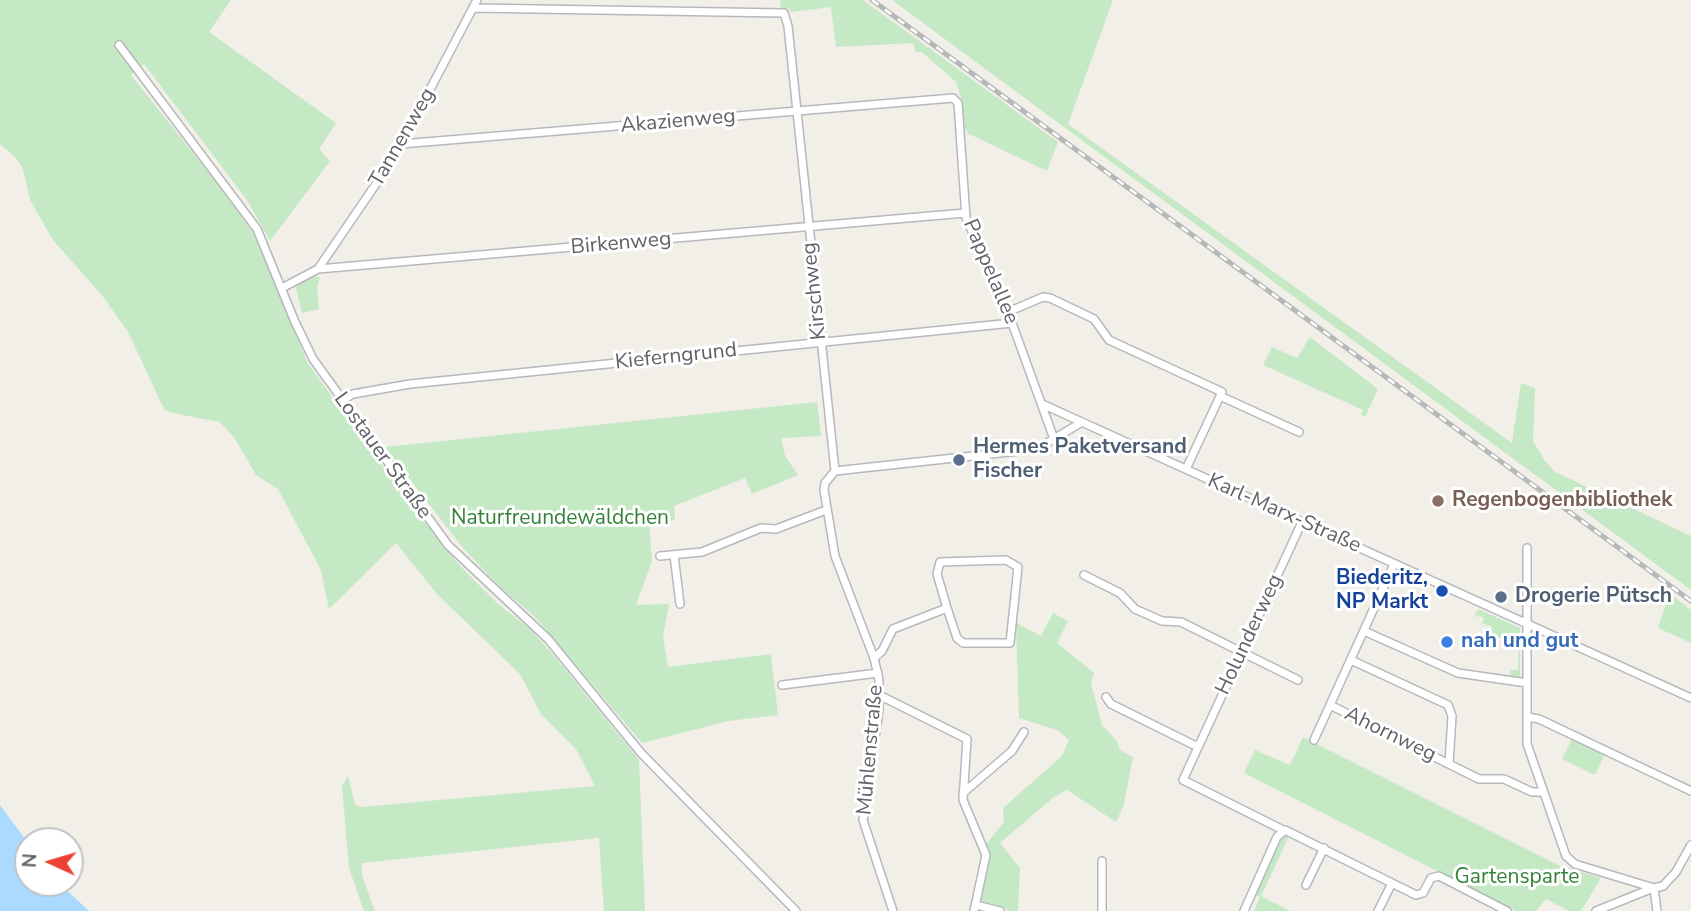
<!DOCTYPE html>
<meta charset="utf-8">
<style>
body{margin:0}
#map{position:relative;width:1691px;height:911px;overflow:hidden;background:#f1efe8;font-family:"Nunito Sans",sans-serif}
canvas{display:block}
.north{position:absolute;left:14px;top:827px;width:70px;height:70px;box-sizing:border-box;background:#fff;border:2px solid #bfc1c3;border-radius:50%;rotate:274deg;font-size:19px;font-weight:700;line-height:28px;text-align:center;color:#5f6368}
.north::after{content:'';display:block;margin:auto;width:24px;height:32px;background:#ea4335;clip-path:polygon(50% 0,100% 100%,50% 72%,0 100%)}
</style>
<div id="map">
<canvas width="1691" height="911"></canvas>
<div class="north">N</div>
</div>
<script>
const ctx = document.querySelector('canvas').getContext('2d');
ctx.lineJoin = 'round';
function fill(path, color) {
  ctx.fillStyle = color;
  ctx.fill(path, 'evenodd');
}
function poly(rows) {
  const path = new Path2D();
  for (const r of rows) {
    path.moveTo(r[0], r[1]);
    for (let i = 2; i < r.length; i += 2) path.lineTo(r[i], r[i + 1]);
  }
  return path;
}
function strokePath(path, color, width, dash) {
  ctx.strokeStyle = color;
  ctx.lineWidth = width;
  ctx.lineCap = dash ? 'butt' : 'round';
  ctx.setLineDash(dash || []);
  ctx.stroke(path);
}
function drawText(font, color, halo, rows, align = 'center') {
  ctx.font = font + ' "Nunito Sans",sans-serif';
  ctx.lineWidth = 6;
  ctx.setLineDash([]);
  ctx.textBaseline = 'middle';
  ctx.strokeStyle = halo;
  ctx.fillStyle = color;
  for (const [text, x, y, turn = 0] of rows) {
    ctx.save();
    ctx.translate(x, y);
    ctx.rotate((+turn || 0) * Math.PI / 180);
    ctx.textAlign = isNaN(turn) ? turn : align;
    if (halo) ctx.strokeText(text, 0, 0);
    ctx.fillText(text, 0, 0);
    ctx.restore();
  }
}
fill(poly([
 [0,0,231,0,209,32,336,123,319,149,330,161,270,241,247,200,144,64,131,75,216,182,258,240,307,362,403,495,459,565,498,604,530,629,556,658,639,760,645,911,604,911,599,838,362,863,362,876,375,911,364,911,349,868,342,786,348,776,355,805,361,807,595,786,576,749,541,714,520,674,437,594,396,543,329,609,321,570,278,489,256,475,234,437,220,422,172,413,164,409,128,332,101,294,53,240,30,200,23,169,16,158,0,144],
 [780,0,863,0,1058,142,1047,171,969,134,965,128,962,101,956,82,922,52,916,52,913,43,836,47,831,7,791,12,788,8,781,8],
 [892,0,1113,0,1068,124,1512,443,1521,383,1535,388,1533,441,1545,461,1555,472,1691,536,1691,590],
 [312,276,320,277,317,287,319,309,302,313,296,288,300,281],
 [1310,337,1378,389,1365,417,1361,415,1363,410,1263,365,1272,347,1297,358],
 [817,402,821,436,781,438,785,456,798,475,752,494,745,478,674,506,675,520,649,523,652,561,636,605,669,604,663,637,668,667,771,654,778,715,728,721,642,743,535,617,497,584,463,548,385,447],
 [1665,590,1691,610,1691,643,1658,628,1666,604,1662,594],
 [1478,609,1520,628,1520,677,1493,675,1492,667,1493,673,1510,675,1511,670,1518,670,1519,648,1513,648,1513,639,1494,637,1492,642,1492,627,1482,623,1484,618,1477,615,1473,619],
 [1053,613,1068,621,1057,643,1094,673,1091,683,1102,725,1117,741,1120,750,1133,757,1124,804,1116,822,1067,790,1054,797,1000,843,1020,868,1018,911,1011,911,981,902,989,854,985,846,1004,822,1003,808,1062,756,1069,740,1057,730,1019,718,1016,623,1041,636],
 [1303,737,1558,865,1601,878,1581,911,1569,911,1546,899,1536,911,1516,911,1244,773,1255,750,1290,765],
 [1572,739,1605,754,1595,775,1562,759],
 [1284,834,1290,834,1261,896,1290,911,1254,911,1260,897,1255,894]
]), '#c5e8c5');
fill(poly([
 [0,805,28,843,28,883,59,883,89,911,0,911]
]), '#aadaff');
const street = poly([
 [474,8,784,13,788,26,835,471],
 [119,45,257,229,295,322,313,359,448,545,548,639,641,753,796,911],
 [401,144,953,98,958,103,966,218,1008,312,1054,439],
 [318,269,395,156,477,0],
 [282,288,318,269,965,213],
 [1008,312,1043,297,1050,298,1094,319,1109,340,1222,392,1186,469],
 [1220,396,1299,432],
 [341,401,353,394,410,384,1012,323],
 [1042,404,1691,698],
 [835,471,825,483,824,490,835,556,874,658,879,680,879,710,863,820,893,911],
 [835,471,1037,449,1082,422],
 [1527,548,1527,744,1566,856,1575,864,1654,888],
 [674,555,680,604],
 [660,556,702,552,761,528,776,529,826,510],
 [1084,575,1120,593,1135,609,1162,621,1181,622,1298,680],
 [1364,631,1458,673,1527,683],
 [874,658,882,651,893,629,947,608,937,574,940,562,1006,560,1018,567,1010,643,963,643,957,638,947,608],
 [1351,660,1448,705,1452,716,1449,764],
 [782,685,878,673],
 [879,695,967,739,963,800,986,855,974,911],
 [1106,697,1111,704,1198,747],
 [1330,705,1394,564],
 [1527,717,1539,719,1691,791],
 [1314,740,1330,705,1479,779,1504,779,1532,792,1542,792],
 [963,793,1012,751,1024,732],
 [1283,830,1183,780,1302,522],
 [1306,885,1324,848],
 [976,905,1000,911],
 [1102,911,1102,861],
 [1244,911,1277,837,1285,830,1416,895,1423,893,1431,878,1439,876,1507,911],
 [1378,911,1392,883],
 [1596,911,1653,888],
 [1657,911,1654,888,1663,886,1676,872,1691,845]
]);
strokePath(street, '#b5b8bc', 10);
strokePath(street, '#fff', 7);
const rail = poly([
 [872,0,1691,601]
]);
strokePath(rail, '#b6b7b8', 5);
strokePath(rail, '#fff', 2.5, [8]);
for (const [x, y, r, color] of [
 [959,460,7,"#5c6f8a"],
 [1438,501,7,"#8d6e63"],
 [1442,591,7,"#1a4fb4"],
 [1501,597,7,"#5c6f8a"],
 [1447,642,7,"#3f7fe0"]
]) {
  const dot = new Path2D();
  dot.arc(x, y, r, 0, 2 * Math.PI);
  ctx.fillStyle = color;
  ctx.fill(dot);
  strokePath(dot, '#fff', 2.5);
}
drawText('21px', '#5f6368', '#fff', [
 ["Akazienweg",678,122,-5],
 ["Tannenweg",403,138,-60],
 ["Birkenweg",621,244,-5],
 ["Pappelallee",990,272,67],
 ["Kirschweg",815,291,-96],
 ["Kieferngrund",676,357,-6],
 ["Lostauer Straße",382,456,54],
 ["Karl-Marx-Straße",1284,514,24],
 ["Holunderweg",1250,635,-65],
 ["Ahornweg",1390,735,26],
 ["Mühlenstraße",871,750,-85]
]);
drawText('bold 21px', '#4e5e75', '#fff', [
 ["Hermes Paketversand",973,448],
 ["Fischer",973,472],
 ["Drogerie Pütsch",1515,597]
], 'left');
drawText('bold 21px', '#785e54', '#fff', [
 ["Regenbogenbibliothek",1452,501]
], 'left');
drawText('21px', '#348238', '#fff', [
 ["Naturfreundewäldchen",560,519],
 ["Gartensparte",1517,878]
]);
drawText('bold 21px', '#164399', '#fff', [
 ["Biederitz,",1428,579],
 ["NP Markt",1428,603]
], 'right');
drawText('bold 21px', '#366cbe', '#fff', [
 ["nah und gut",1461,642]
], 'left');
</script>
